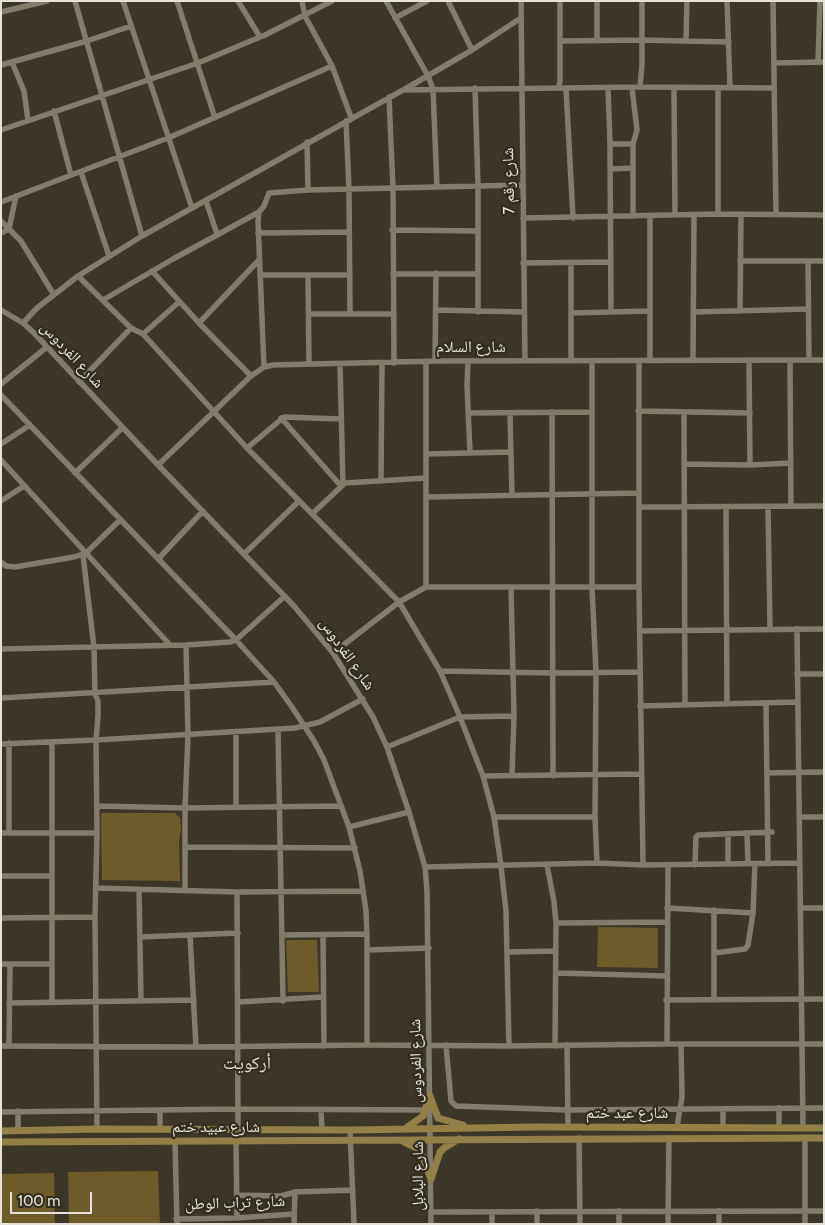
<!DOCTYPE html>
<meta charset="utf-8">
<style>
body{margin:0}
#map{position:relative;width:825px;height:1225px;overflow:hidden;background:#3c3729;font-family:Cabin,sans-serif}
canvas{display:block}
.frame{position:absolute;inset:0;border:2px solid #e6e2da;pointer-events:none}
.scale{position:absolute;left:10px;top:1192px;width:82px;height:22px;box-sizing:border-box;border:2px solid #e6e2da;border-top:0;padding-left:6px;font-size:15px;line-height:18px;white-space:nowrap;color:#e6e2da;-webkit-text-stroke:4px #322d20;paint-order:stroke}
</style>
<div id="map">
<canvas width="825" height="1225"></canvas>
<div class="frame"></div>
<div class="scale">100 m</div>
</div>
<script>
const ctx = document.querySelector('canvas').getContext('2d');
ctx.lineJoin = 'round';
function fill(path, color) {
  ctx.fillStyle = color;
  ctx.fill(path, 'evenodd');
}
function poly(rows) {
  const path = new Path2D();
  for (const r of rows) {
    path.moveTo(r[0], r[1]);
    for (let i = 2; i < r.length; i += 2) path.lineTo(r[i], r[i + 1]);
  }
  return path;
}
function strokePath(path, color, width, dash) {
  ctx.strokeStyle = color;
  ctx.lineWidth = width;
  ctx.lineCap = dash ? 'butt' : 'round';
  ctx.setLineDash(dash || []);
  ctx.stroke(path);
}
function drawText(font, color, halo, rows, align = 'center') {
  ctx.font = font + ' Cabin,"Noto Naskh Arabic",sans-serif';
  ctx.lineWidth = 4.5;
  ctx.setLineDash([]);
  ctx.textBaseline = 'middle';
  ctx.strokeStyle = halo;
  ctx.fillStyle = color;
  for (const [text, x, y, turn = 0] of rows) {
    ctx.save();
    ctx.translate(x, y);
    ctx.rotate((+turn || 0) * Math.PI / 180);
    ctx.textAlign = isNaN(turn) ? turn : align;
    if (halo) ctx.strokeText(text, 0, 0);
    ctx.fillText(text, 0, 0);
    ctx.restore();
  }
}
fill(poly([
 [101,813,175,813,180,818,181,829,179,841,180,881,102,880],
 [598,927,658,928,658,968,597,967],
 [286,940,317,940,319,992,288,992],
 [158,1171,160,1224,69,1224,68,1172],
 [54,1173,55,1224,1,1224,1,1174]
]), '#6e5b2a');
strokePath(poly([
 [75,1,142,236],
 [123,1,192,208],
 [177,1,215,118],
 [238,1,260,37],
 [302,1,305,16,332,66,351,117],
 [386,1,428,76,433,89,437,187],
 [448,1,472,50],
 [521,1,525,360],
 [727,1,730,88],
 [773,1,776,214],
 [1,12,47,1],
 [395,18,427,1],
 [561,41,641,40,729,42],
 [597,41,597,1],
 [686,41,687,1],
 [12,62,24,91,28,120],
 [818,62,820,1],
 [774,63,824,62],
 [1,65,87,41,131,26],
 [640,87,642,64,642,1],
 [475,88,478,185,478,312],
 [558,88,560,82,560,1],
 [566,88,573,218],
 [608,88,610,144,611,311],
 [632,88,637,130,633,144,633,216],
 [674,88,675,215],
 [405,89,472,50,521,18],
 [718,89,718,214],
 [389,97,393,188,394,363],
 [54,111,71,175],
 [346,121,349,189,350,314],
 [1,130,198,63,265,35,332,1],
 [307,142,308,190],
 [610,144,633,144],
 [611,169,633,168],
 [81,172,109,256],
 [206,201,217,234],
 [1,202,168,138,332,66],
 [523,218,718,214,824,215],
 [1,221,21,241,54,295],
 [392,230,477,231],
 [1,233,9,229,16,196],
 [258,233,349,232],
 [740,261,824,261],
 [808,261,809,360],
 [523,263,611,262],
 [571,263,571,360],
 [152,271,199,323,251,376],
 [393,274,478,274],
 [260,275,350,275],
 [308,275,309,364],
 [78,276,131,328,143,334,247,448,399,602,440,671,460,717,483,776,494,817,501,866,506,911,509,1046],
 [103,300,173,259,259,212],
 [1,310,23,323,34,333,158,465,294,606,333,653,373,717,387,747,409,812,425,867,427,891,431,1224],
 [436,310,524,312],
 [740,311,741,215],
 [693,312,808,309],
 [571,313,650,311],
 [309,314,394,314],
 [23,323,37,308,78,276,142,236,403,90,640,87,774,88],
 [199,323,259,260],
 [143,334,179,302],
 [749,360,750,465],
 [790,360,791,506],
 [435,361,436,273],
 [468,361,467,386,470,452],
 [592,361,592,588,596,672,595,817,597,863],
 [639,361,639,587,643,865],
 [650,361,650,216],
 [693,361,694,215],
 [340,364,343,484],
 [264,367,258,221,259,212,264,206,269,193,308,190,522,185],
 [79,382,131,328],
 [1,384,47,347],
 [1,395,236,640,274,682,292,707,314,741,324,760,349,827,360,871,366,911,367,934,367,1045],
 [638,411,750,413],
 [552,412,553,776],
 [470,413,592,412],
 [510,413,512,495],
 [684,413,685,705],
 [281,418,341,486],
 [1,444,30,425],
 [247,448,284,417,341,419],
 [426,454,511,452],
 [1,460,86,553,74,557,15,567,6,566,1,562],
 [684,464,750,465,791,463],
 [158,465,251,376,264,367,273,365,435,361,824,360],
 [75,473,122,428],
 [381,481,382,363],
 [426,497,639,493],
 [1,501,24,486],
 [639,507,824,506],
 [768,507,770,629],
 [726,508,727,704],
 [312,514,345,483,426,478],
 [120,520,86,553,170,645],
 [245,553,299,501],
 [83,555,94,647,95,694,98,701,98,716,96,740,97,833,95,917,97,1129],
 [159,558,203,511],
 [426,587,426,361],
 [511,587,514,716,512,775],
 [797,629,803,1128],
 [640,631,824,629],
 [1,649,186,645,230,642,236,640,285,596],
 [333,653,399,602,426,587,639,587],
 [440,671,553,673,640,672],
 [797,674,824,674],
 [1,698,274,682],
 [766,703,768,864],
 [640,706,798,702],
 [278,729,283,1001],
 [236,732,236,808],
 [9,743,9,833],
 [1,744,96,740,295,728,320,722,363,699],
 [387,747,460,717,514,716],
 [767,773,824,772],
 [483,776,641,774],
 [97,806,185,808,341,806],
 [494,817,595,817],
 [799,817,824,817],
 [349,827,409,812],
 [1,833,97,833],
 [747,833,748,864],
 [728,834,728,864],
 [185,847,355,848],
 [547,865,554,902,556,923,555,1046],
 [695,865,696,837,698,835,772,832],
 [425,867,597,863,643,865,800,863],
 [1,876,52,876],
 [96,888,237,892,363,891],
 [139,889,141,1001],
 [185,891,185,808,188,735,186,645],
 [237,892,238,1130],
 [667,908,753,913],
 [800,908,824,908],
 [1,918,95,917],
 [556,923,667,922],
 [190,935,196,1047],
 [282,935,367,934],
 [323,935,324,1046],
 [140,937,238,933],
 [367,950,429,948],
 [508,952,556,951],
 [714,953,745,949,748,945,753,913,755,864],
 [1,964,52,964],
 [556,973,666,976],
 [666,1000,824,999],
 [714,1000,714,910],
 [238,1002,323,997],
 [9,1003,194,1000],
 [52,1003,52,742],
 [667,1044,668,865],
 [9,1045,10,964],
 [446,1045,451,1101,456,1106,568,1110,824,1108],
 [567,1045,568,1127],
 [1,1046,196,1047,367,1045,509,1046,667,1044,824,1044],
 [321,1110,322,1130],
 [18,1111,18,1130],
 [1,1112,238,1109,426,1110],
 [677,1127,682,1097,681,1044],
 [723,1128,723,1109],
 [779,1128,779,1108],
 [160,1129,160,1110],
 [350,1130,354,1224],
 [579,1138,580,1224],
 [175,1141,177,1224],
 [236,1141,237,1218],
 [237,1195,281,1196,295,1192,353,1190],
 [537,1211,537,1224],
 [719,1211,719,1224],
 [432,1212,824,1211],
 [176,1219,237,1218,294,1214],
 [294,1224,295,1192],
 [492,1224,492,1212],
 [619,1224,619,1211],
 [668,1224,669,1138],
 [805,1224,805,1138]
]), '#827c6d', 5.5);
strokePath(poly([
 [430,1096,438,1118,463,1125],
 [406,1128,423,1116,430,1096],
 [1,1131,97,1129,350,1130,535,1127,824,1128],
 [1,1142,824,1138],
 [404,1142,417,1148,421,1152,431,1179],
 [431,1179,440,1152,444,1148,459,1139]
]), '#937f48', 7);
drawText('16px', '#e6e2da', '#322d20', [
 ["شارع رقم 7",509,181,-91],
 ["شارع السلام",471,347],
 ["شارع الفردوس",72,355,47],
 ["شارع الفردوس",347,654,55],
 ["شارع الفردوس",416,1061,-91],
 ["شارع عبد ختم",627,1113],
 ["شارع عبيد ختم",216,1127],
 ["شارع البلابل",418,1176,-90],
 ["شارع تراب الوطن",235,1203,-2]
]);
drawText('18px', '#e1dbca', '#322d20', [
 ["أركويت",247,1064]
]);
</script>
